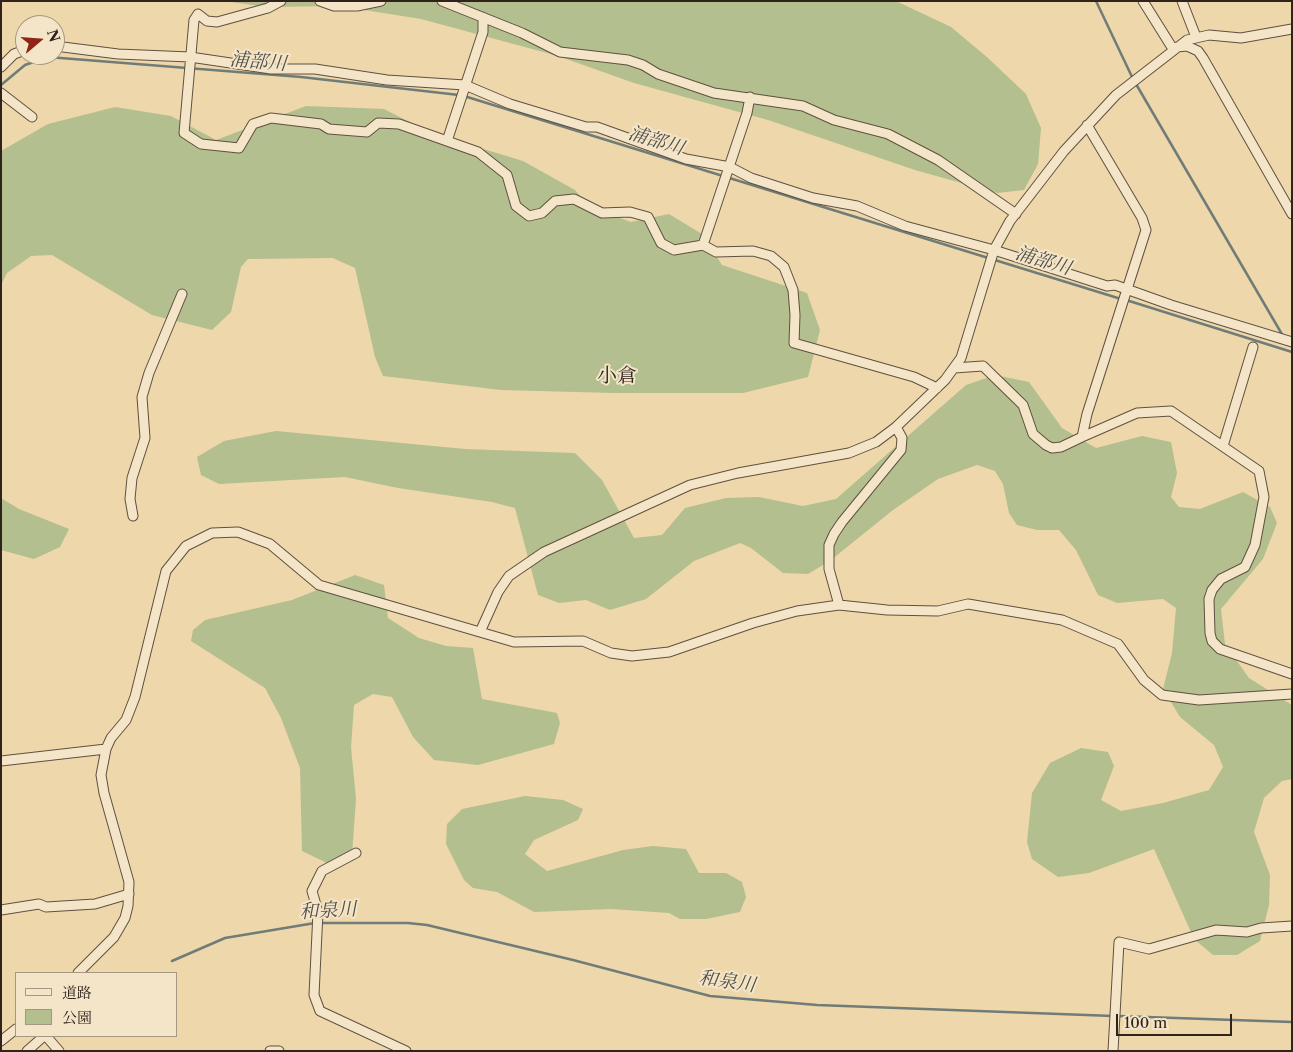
<!DOCTYPE html>
<meta charset="utf-8">
<style>
body{margin:0}
#map{position:relative;width:1293px;height:1052px;overflow:hidden;background:#eed7ab;font-family:"Libre Caslon Text","Noto Serif JP",serif}
canvas{display:block}
.frame{position:absolute;inset:0;border:2px solid #2f231c;pointer-events:none}
.legend{position:absolute;left:15px;top:972px;width:162px;height:65px;box-sizing:border-box;background:#f4e5c8;border:1px solid #a59783;margin:0;padding:6px 9px;list-style:none;font-size:15px;color:#2f231c}
.legend li{display:flex;align-items:center;gap:10px;height:25px}
.legend b{width:25px;border:1px solid #a59783}
.north{position:absolute;left:15px;top:15px;width:50px;height:50px;box-sizing:border-box;background:#f4e5c8;border:1px solid #a59783;border-radius:50%;rotate:72deg;font-size:14px;font-weight:700;line-height:20px;text-align:center;color:#2f231c}
.north::after{content:'';display:block;margin:auto;width:18px;height:22px;background:#8f2418;clip-path:polygon(50% 0,100% 100%,50% 72%,0 100%)}
.scale{position:absolute;left:1116px;top:1014px;width:116px;height:22px;box-sizing:border-box;border:2px solid #2f231c;border-top:0;padding-left:6px;font-size:15px;line-height:18px;white-space:nowrap;color:#2f231c;-webkit-text-stroke:4px #f4e5c8;paint-order:stroke}
</style>
<div id="map">
<canvas width="1293" height="1052"></canvas>
<div class="frame"></div>
<ul class="legend">
<li><b style="height:6px;background:#f4e5c8"></b>道路</li>
<li><b style="height:14px;background:#b3bf8e"></b>公園</li>
</ul>
<div class="north">N</div>
<div class="scale">100 m</div>
</div>
<script>
const ctx = document.querySelector('canvas').getContext('2d');
ctx.lineJoin = 'round';
function fill(path, color) {
  ctx.fillStyle = color;
  ctx.fill(path, 'evenodd');
}
function poly(rows) {
  const path = new Path2D();
  for (const r of rows) {
    path.moveTo(r[0], r[1]);
    for (let i = 2; i < r.length; i += 2) path.lineTo(r[i], r[i + 1]);
  }
  return path;
}
function strokePath(path, color, width, dash) {
  ctx.strokeStyle = color;
  ctx.lineWidth = width;
  ctx.lineCap = dash ? 'butt' : 'round';
  ctx.setLineDash(dash || []);
  ctx.stroke(path);
}
function drawText(font, color, halo, rows, align = 'center') {
  ctx.font = font + ' "Libre Caslon Text","Noto Serif JP",serif';
  ctx.lineWidth = 4;
  ctx.setLineDash([]);
  ctx.textBaseline = 'middle';
  ctx.strokeStyle = halo;
  ctx.fillStyle = color;
  for (const [text, x, y, turn = 0] of rows) {
    ctx.save();
    ctx.translate(x, y);
    ctx.rotate((+turn || 0) * Math.PI / 180);
    ctx.textAlign = isNaN(turn) ? turn : align;
    if (halo) ctx.strokeText(text, 0, 0);
    ctx.fillText(text, 0, 0);
    ctx.restore();
  }
}
fill(poly([
 [224,1,898,2,951,27,988,58,1026,94,1041,128,1038,164,1024,190,997,193,915,170,768,120,634,83,558,56,421,19,339,6,267,7],
 [306,106,384,109,431,133,523,161,575,190,589,207,631,222,669,214,702,234,722,265,807,293,820,330,808,377,743,393,613,393,501,390,383,376,375,357,355,268,333,258,248,259,241,267,231,312,212,330,152,315,52,255,31,256,7,273,1,285,1,151,48,124,115,107,171,116,216,140],
 [995,375,1029,382,1062,428,1096,448,1142,436,1171,442,1177,473,1171,497,1179,507,1200,509,1243,492,1270,507,1277,523,1263,559,1221,609,1225,644,1249,678,1292,705,1292,779,1282,781,1264,798,1254,832,1270,875,1269,905,1260,941,1237,955,1213,955,1194,939,1154,849,1089,873,1058,877,1032,859,1027,842,1032,793,1050,763,1081,748,1108,752,1114,766,1101,800,1121,811,1163,803,1209,790,1223,767,1214,745,1180,717,1163,689,1172,653,1176,608,1163,599,1117,603,1098,595,1076,550,1059,530,1037,530,1017,525,1009,513,1003,484,995,471,977,465,938,479,893,510,831,560,808,574,783,573,751,548,740,543,694,561,646,599,610,610,586,600,559,603,538,595,515,508,492,502,398,488,345,477,219,484,201,475,197,457,224,441,276,431,465,449,575,453,602,480,634,538,662,535,685,508,726,498,759,497,803,506,836,499,966,385],
 [1,498,19,509,69,529,60,547,34,559,1,550],
 [355,575,384,585,388,618,419,638,446,646,473,648,482,699,557,713,560,723,554,744,478,765,434,760,413,737,392,697,373,694,354,705,351,747,356,799,352,855,327,863,302,851,300,768,281,718,265,688,191,641,193,630,205,620,292,600],
 [525,796,563,800,583,809,578,820,534,840,525,854,547,871,623,850,653,846,686,849,699,873,726,873,742,882,746,897,740,912,706,919,680,919,669,913,611,909,534,912,497,892,473,888,464,880,446,844,447,824,462,809]
]), '#b3bf8e');
strokePath(poly([
 [1096,1,1133,79],
 [1136,84,1283,336],
 [1,85,25,65,48,57,301,77,459,95],
 [464,96,1121,299],
 [1126,300,1292,352],
 [320,923,408,923,427,925,573,960,710,996,817,1005,1113,1016],
 [172,961,225,938,315,923],
 [1118,1016,1292,1022]
]), '#707c77', 2.5);
const minor = poly([
 [281,1,268,8,217,22,207,21,198,14,194,20,184,133,201,144,239,148,253,124,271,118,321,124,329,129,367,132,378,123,399,124,478,152,507,175,516,206,529,216,542,213,555,201,574,199,602,213,630,212,648,217,661,243,674,250,703,245,716,252,753,251,771,256,784,267,793,290,795,315,794,343,914,377,937,388],
 [320,1,334,6,357,6,381,1],
 [442,1,522,33,560,52,628,60,643,65,658,74,714,93,803,106,834,120,888,134,938,160,1016,214],
 [1143,1,1173,49],
 [1182,1,1196,37],
 [55,46,118,54,190,57,271,69,315,69,387,80,465,85,510,104,586,127,597,127,686,159,730,167,751,178,813,198,857,206,905,226,994,250,1107,286,1115,285,1171,305,1292,342],
 [1177,47,1187,46,1198,51,1203,58,1292,214],
 [1,67,14,54,25,50],
 [1,93,32,117],
 [1087,125,1142,218,1146,230,1087,414,1082,437,1137,413,1171,411,1259,471,1264,497,1255,545,1245,567,1221,579,1212,590,1209,599,1210,633,1212,641,1220,649,1292,674],
 [447,141,483,32,483,18],
 [703,245,747,113,750,97],
 [954,368,983,366,1023,405,1033,434,1046,445,1052,448,1061,447,1082,437],
 [1223,446,1253,347],
 [133,516,130,499,132,478,145,438,142,397,149,373,182,294],
 [839,605,829,569,829,545,834,534,842,522,901,450,902,438,896,427,945,380,961,358,994,250,1010,221,1064,151,1116,95,1187,40,1209,35,1241,38,1292,29],
 [480,632,498,592,509,576,544,552,690,485,738,473,849,453,876,442,896,427],
 [1,761,106,749],
 [356,853,322,871,312,891,318,912,314,995,320,1011,406,1051],
 [1,910,39,904,46,907,95,904,129,894],
 [78,973,114,937,125,918,128,906,129,882,104,793,101,775,106,749,111,738,126,720,135,697,166,571,186,546,212,533,238,532,270,544,319,585,514,642,583,641,611,653,632,656,669,652,753,623,797,611,839,605,887,610,938,611,968,604,1062,620,1118,644,1144,680,1162,695,1199,700,1292,694],
 [46,1036,59,1051],
 [1,1041,16,1029],
 [27,1051,44,1036],
 [270,1051,279,1051],
 [1113,1051,1119,942,1149,949,1216,930,1247,932,1261,928,1292,926]
]);
strokePath(minor, '#5f5040', 11);
strokePath(minor, '#f4e5c8', 9);
drawText('italic 19px', '#504f49', '#f4e5c8', [
 ["浦部川",258,62,5],
 ["浦部川",656,141,17],
 ["浦部川",1043,261,17],
 ["和泉川",328,911,-3],
 ["和泉川",727,982,8]
]);
drawText('20px', '#2f231c', '#f4e5c8', [
 ["小倉",617,376]
]);
</script>
